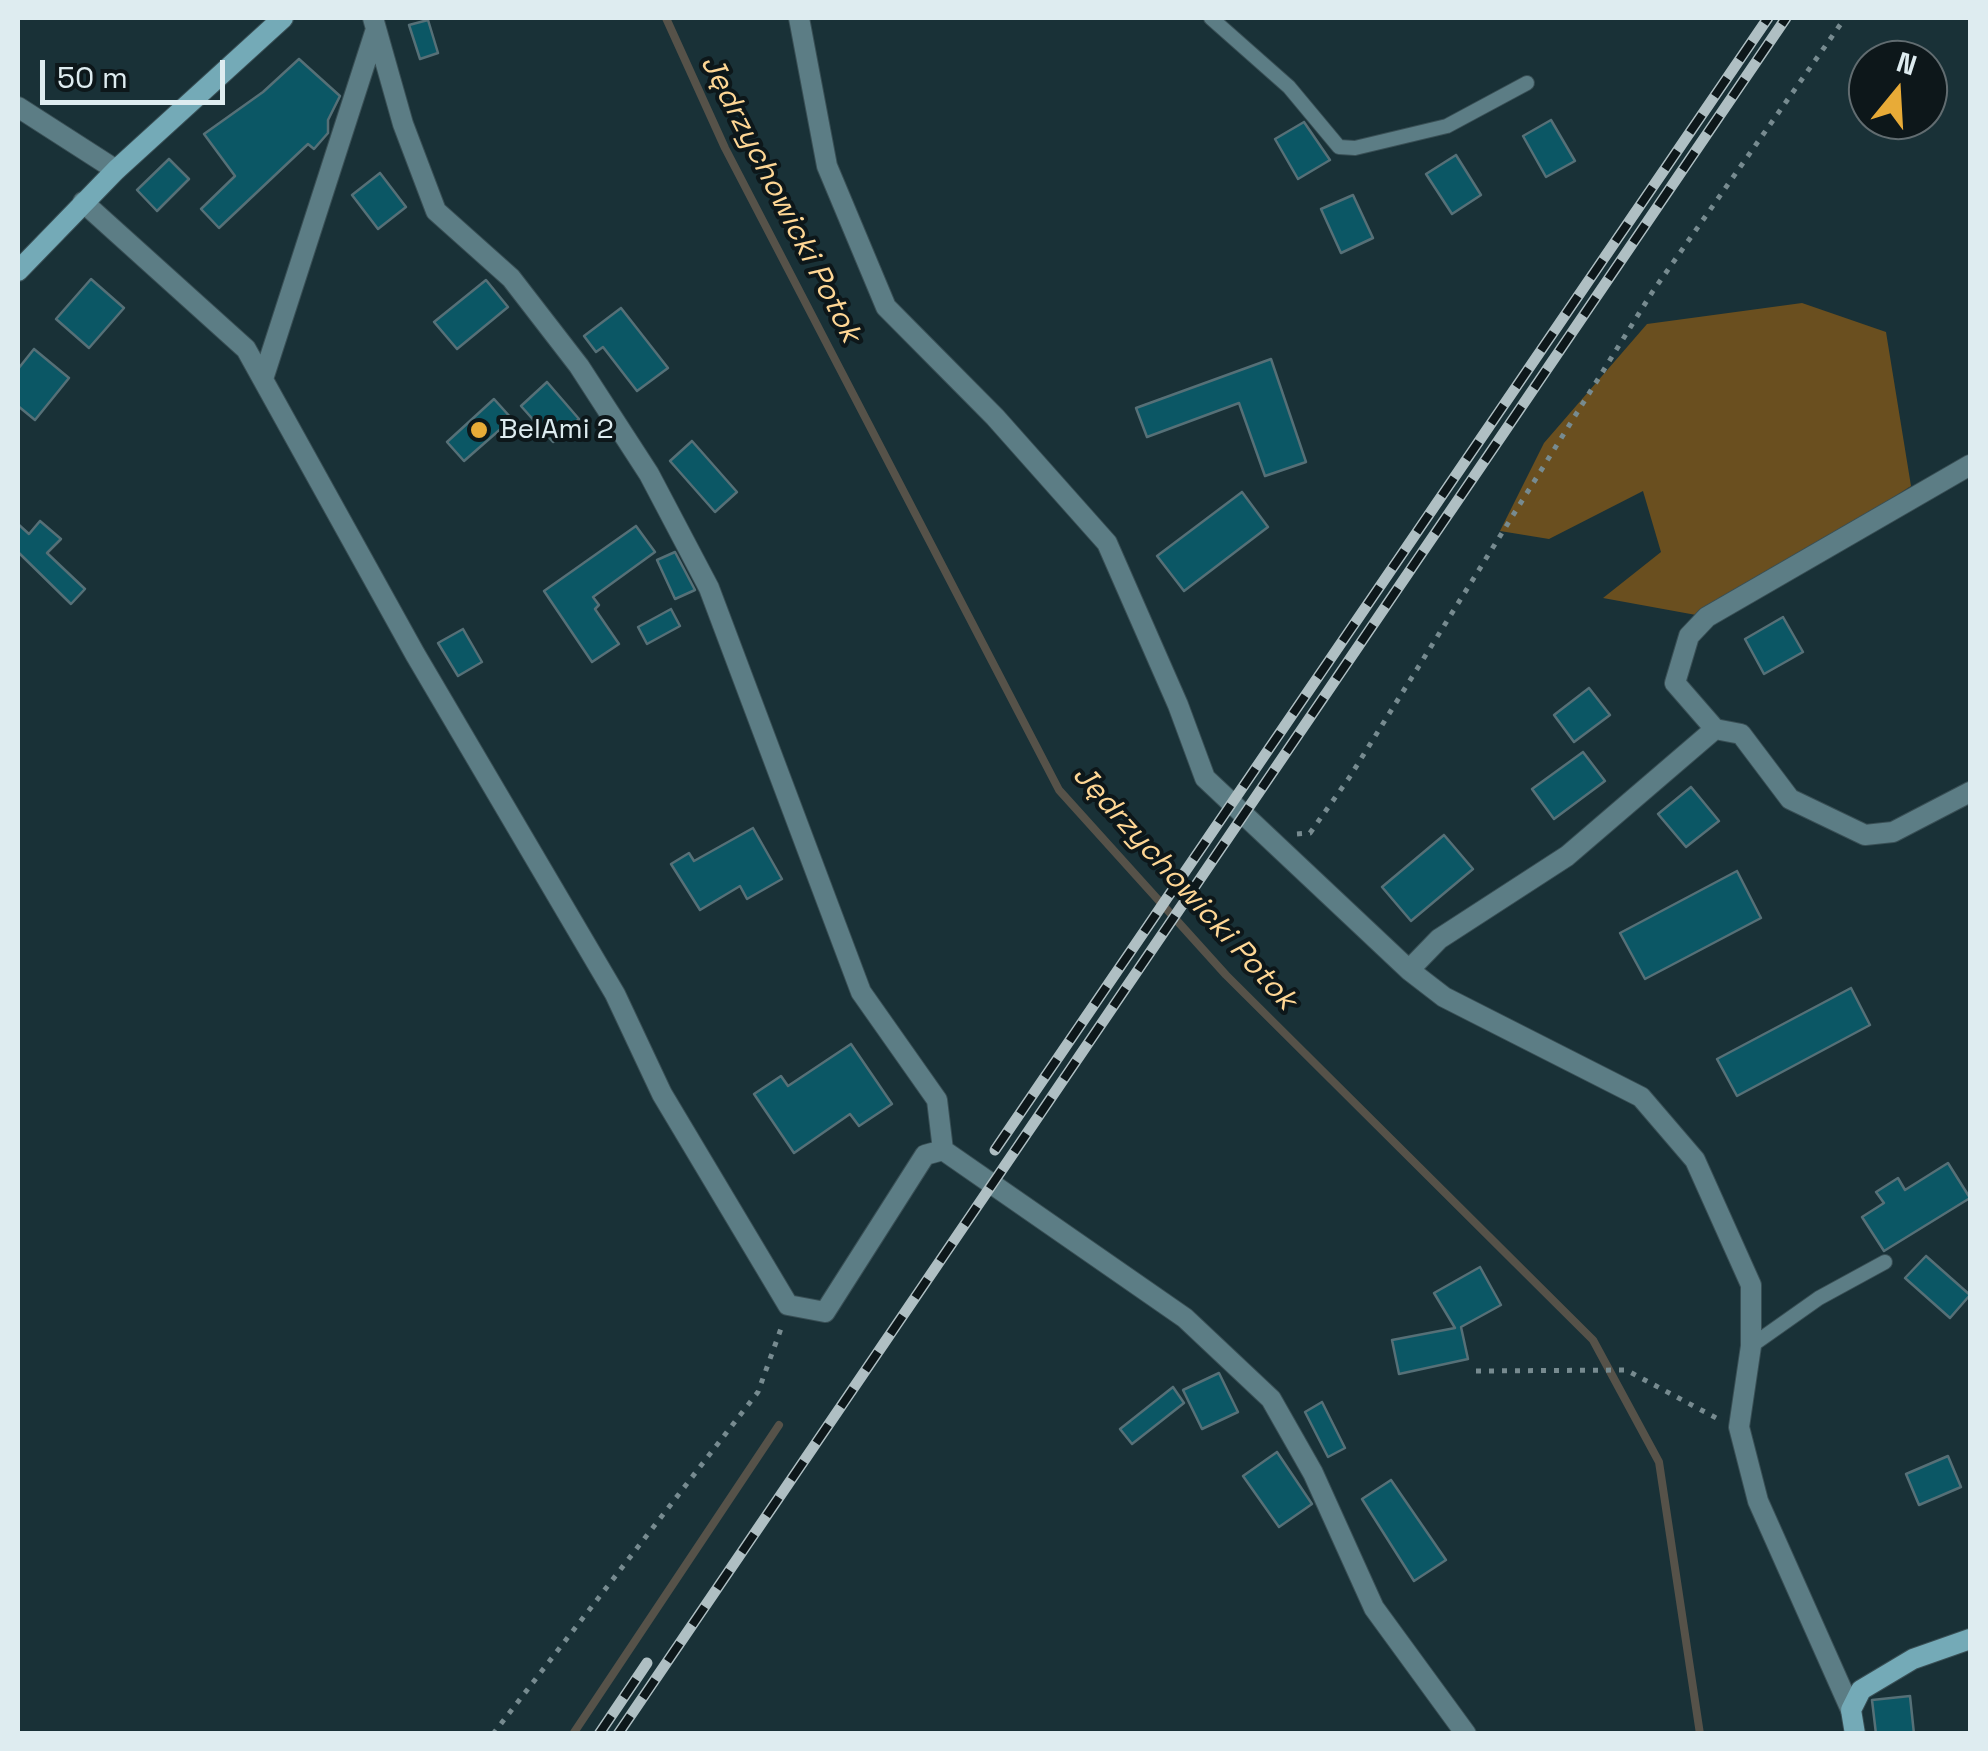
<!DOCTYPE html>
<meta charset="utf-8">
<style>
body{margin:0}
#map{position:relative;width:1988px;height:1751px;overflow:hidden;background:#193137;font-family:"Space Grotesk",sans-serif}
canvas{display:block}
.frame{position:absolute;inset:0;border:20px solid #deecf0;pointer-events:none}
.north{position:absolute;left:1848px;top:40px;width:100px;height:100px;box-sizing:border-box;background:#0d171a;border:2px solid #616c70;border-radius:50%;rotate:18deg;font-size:28px;font-weight:700;line-height:40px;text-align:center;color:#deecf0}
.north::after{content:'';display:block;margin:auto;width:35px;height:45px;background:#e8ab37;clip-path:polygon(50% 0,100% 100%,50% 72%,0 100%)}
.scale{position:absolute;left:40px;top:60px;width:185px;height:45px;box-sizing:border-box;border:5px solid #deecf0;border-top:0;padding-left:12px;font-size:30px;line-height:35px;white-space:nowrap;color:#deecf0;-webkit-text-stroke:8px #0d171a;paint-order:stroke}
</style>
<div id="map">
<canvas width="1988" height="1751"></canvas>
<div class="frame"></div>
<div class="north">N</div>
<div class="scale">50 m</div>
</div>
<script>
const ctx = document.querySelector('canvas').getContext('2d');
ctx.lineJoin = 'round';
function fill(path, color) {
  ctx.fillStyle = color;
  ctx.fill(path, 'evenodd');
}
function poly(rows) {
  const path = new Path2D();
  for (const r of rows) {
    path.moveTo(r[0], r[1]);
    for (let i = 2; i < r.length; i += 2) path.lineTo(r[i], r[i + 1]);
  }
  return path;
}
function strokePath(path, color, width, dash) {
  ctx.strokeStyle = color;
  ctx.lineWidth = width;
  ctx.lineCap = dash ? 'butt' : 'round';
  ctx.setLineDash(dash || []);
  ctx.stroke(path);
}
function drawText(font, color, halo, rows, align = 'center') {
  ctx.font = font + ' "Space Grotesk",sans-serif';
  ctx.lineWidth = 8;
  ctx.setLineDash([]);
  ctx.textBaseline = 'middle';
  ctx.strokeStyle = halo;
  ctx.fillStyle = color;
  for (const [text, x, y, turn = 0] of rows) {
    ctx.save();
    ctx.translate(x, y);
    ctx.rotate((+turn || 0) * Math.PI / 180);
    ctx.textAlign = isNaN(turn) ? turn : align;
    if (halo) ctx.strokeText(text, 0, 0);
    ctx.fillText(text, 0, 0);
    ctx.restore();
  }
}
fill(poly([
 [1802,303,1886,332,1911,486,1707,617,1603,598,1661,552,1643,491,1549,539,1500,531,1544,443,1647,324]
]), '#6a4f1f');
strokePath(poly([
 [666,18,725,148,1059,790,1226,975,1593,1340,1659,1462,1700,1734],
 [573,1734,779,1425]
]), '#565249', 8);
const building = poly([
 [428,20,438,53,420,59,409,25,428,20],
 [299,59,340,96,328,120,328,133,314,149,308,144,219,228,201,209,235,176,204,134,263,92,299,59],
 [1551,120,1575,161,1546,177,1523,136,1551,120],
 [1304,122,1330,160,1298,179,1275,139,1304,122],
 [1456,155,1481,195,1452,214,1426,174,1456,155],
 [169,159,189,179,157,211,137,190,169,159],
 [380,173,406,207,378,229,352,195,380,173],
 [1353,195,1373,238,1341,253,1321,209,1353,195],
 [91,279,124,308,89,348,56,319,91,279],
 [486,280,508,307,457,349,434,322,486,280],
 [621,308,668,368,637,391,603,347,596,352,584,336,621,308],
 [34,349,69,378,35,420,18,406,18,369,34,349],
 [1271,359,1306,462,1265,476,1239,403,1147,437,1136,408,1271,359],
 [547,382,579,419,553,442,521,406,547,382],
 [494,399,512,419,464,461,447,442,494,399],
 [692,441,737,492,715,512,670,461,692,441],
 [1242,492,1268,527,1184,591,1157,556,1242,492],
 [40,521,61,539,47,553,85,589,71,604,18,552,18,524,29,534,40,521],
 [636,526,655,552,593,597,599,605,595,609,619,644,592,662,544,591,636,526],
 [675,552,695,590,675,599,657,560,675,552],
 [671,609,680,626,647,644,638,627,671,609],
 [1783,617,1803,652,1764,674,1745,639,1783,617],
 [463,629,482,662,458,676,438,643,463,629],
 [1589,688,1610,715,1574,742,1554,715,1589,688],
 [1583,752,1605,781,1554,819,1532,789,1583,752],
 [1691,787,1719,821,1686,847,1658,814,1691,787],
 [753,828,782,879,747,899,740,886,700,910,671,864,689,853,694,861,753,828],
 [1444,835,1473,869,1411,921,1382,887,1444,835],
 [1737,871,1761,918,1645,979,1620,933,1737,871],
 [1851,988,1870,1025,1737,1096,1717,1059,1851,988],
 [851,1044,892,1104,859,1126,850,1114,794,1153,754,1094,781,1076,788,1086,851,1044],
 [1948,1163,1970,1198,1884,1251,1862,1217,1884,1203,1876,1192,1898,1178,1905,1190,1948,1163],
 [1926,1256,1970,1295,1950,1318,1905,1278,1926,1256],
 [1480,1267,1501,1305,1461,1327,1468,1359,1399,1374,1392,1340,1455,1328,1434,1293,1480,1267],
 [1219,1373,1238,1412,1202,1429,1183,1390,1219,1373],
 [1173,1387,1184,1403,1132,1444,1120,1429,1173,1387],
 [1322,1402,1345,1448,1328,1457,1305,1412,1322,1402],
 [1277,1452,1312,1504,1279,1527,1243,1476,1277,1452],
 [1948,1456,1961,1487,1919,1505,1906,1474,1948,1456],
 [1391,1480,1446,1560,1414,1581,1362,1499,1391,1480],
 [1910,1696,1914,1734,1876,1734,1872,1700,1910,1696]
]);
fill(building, '#0b5765');
strokePath(building, '#567077', 2.5);
const lane = poly([
 [1211,18,1289,87,1339,147,1355,148,1447,126,1527,83],
 [1751,1346,1819,1298,1885,1262]
]);
const street = poly([
 [373,18,403,124,436,211,511,278,579,366,649,474,709,588,861,992,937,1100,943,1150,1185,1318,1271,1399,1313,1473,1374,1608,1466,1734],
 [799,18,827,166,886,307,995,417,1107,543,1178,705,1205,778,1409,970,1444,997,1641,1097,1695,1160,1751,1285,1751,1346,1739,1427,1758,1501,1851,1710],
 [18,107,116,170],
 [83,202,246,349,415,654,615,994,662,1094,788,1305,825,1312,925,1155,943,1150],
 [263,379,376,29],
 [1970,465,1707,617,1689,636,1675,683,1715,729,1741,734,1790,799,1865,835,1893,832,1970,792],
 [1409,970,1439,939,1567,856,1715,729]
]);
const secondary = poly([
 [18,271,116,170,283,18],
 [1855,1734,1851,1710,1861,1690,1913,1659,1970,1639]
]);
strokePath(lane, '#394f55', 16);
strokePath(street, '#394f55', 22);
strokePath(secondary, '#394f55', 22);
strokePath(poly([
 [1297,834,1310,833,1349,778,1653,291,1845,18],
 [1476,1371,1626,1370,1720,1420],
 [493,1734,758,1392,783,1323]
]), '#778b90', 5, [5, 8]);
strokePath(lane, '#5c7d85', 14);
strokePath(street, '#5c7d85', 20);
strokePath(secondary, '#74aab7', 20);
const rail = poly([
 [995,1150,1768,18],
 [599,1734,647,1663],
 [618,1734,1786,18]
]);
strokePath(rail, '#afbfc3', 11);
strokePath(rail, '#0d171a', 8, [22]);
for (const [x, y, r, color] of [
 [479,430,10,"#e8ab37"]
]) {
  const dot = new Path2D();
  dot.arc(x, y, r, 0, 2 * Math.PI);
  ctx.fillStyle = color;
  ctx.fill(dot);
  strokePath(dot, '#0d171a', 4);
}
drawText('28px', '#deecf0', '#0d171a', [
 ["BelAmi 2",499,430]
], 'left');
drawText('italic 30px', '#fed694', '#0d171a', [
 ["Jędrzychowicki Potok",780,199,63],
 ["Jędrzychowicki Potok",1184,888,48]
]);
</script>
